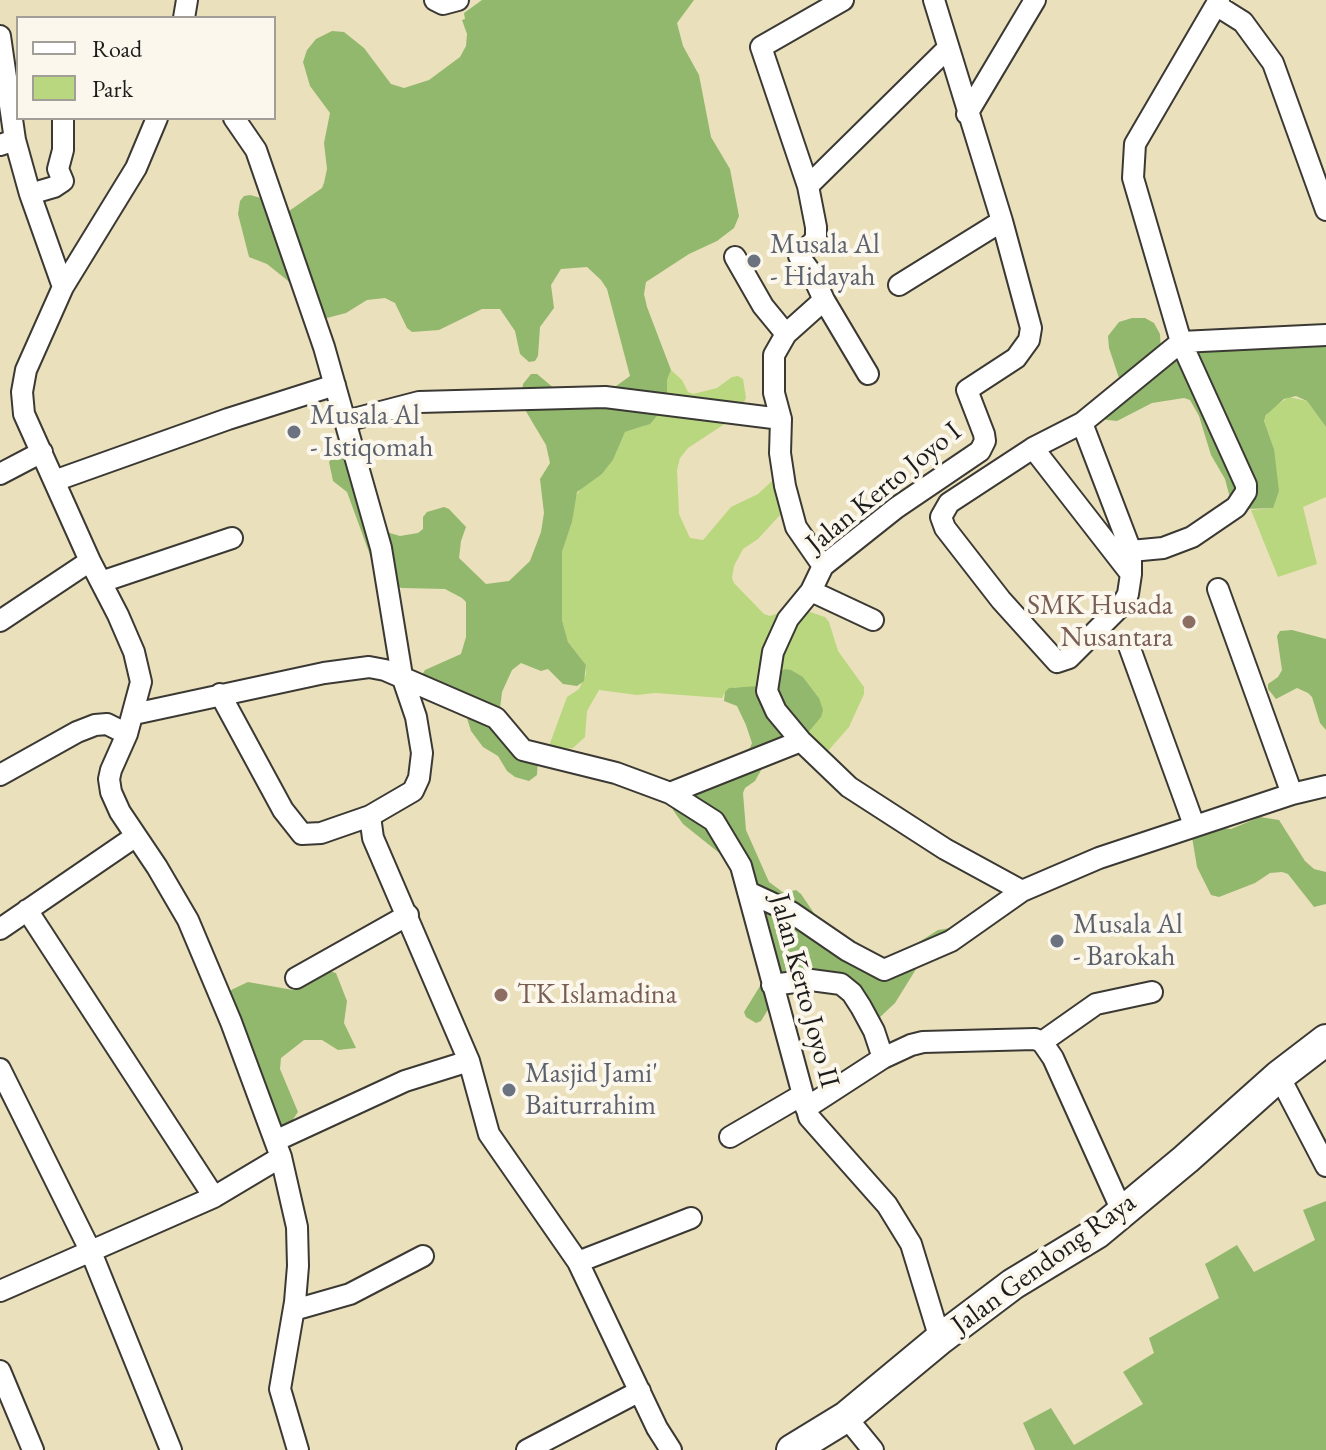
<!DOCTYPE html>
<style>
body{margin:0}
#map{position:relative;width:1326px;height:1450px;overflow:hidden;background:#ebe0bc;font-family:"EB Garamond",serif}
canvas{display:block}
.legend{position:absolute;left:16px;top:16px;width:260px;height:104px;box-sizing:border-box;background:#fbf7ec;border:2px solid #a29f99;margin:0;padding:10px 14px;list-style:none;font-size:24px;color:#1c1c1c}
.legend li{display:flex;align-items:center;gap:16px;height:40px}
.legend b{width:40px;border:2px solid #a29f99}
</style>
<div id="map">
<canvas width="1326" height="1450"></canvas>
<ul class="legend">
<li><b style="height:10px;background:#fff"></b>Road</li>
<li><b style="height:22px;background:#b9d77e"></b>Park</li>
</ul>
</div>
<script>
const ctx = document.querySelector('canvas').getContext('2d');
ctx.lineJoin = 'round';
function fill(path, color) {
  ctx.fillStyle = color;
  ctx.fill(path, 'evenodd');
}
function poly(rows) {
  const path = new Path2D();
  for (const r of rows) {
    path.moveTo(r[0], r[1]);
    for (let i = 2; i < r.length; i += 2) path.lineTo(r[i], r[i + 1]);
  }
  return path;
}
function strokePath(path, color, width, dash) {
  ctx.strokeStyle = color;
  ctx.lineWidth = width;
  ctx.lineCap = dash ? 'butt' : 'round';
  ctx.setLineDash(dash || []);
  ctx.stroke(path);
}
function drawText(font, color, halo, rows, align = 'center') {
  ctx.font = font + ' "EB Garamond",serif';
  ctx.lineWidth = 8;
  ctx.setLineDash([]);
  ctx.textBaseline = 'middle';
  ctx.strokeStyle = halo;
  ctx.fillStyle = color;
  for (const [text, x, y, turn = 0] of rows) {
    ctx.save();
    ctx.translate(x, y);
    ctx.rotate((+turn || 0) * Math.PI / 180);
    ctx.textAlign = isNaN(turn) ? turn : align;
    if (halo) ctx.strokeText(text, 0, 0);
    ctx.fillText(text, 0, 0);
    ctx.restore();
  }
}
fill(poly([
 [671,370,682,380,688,392,693,394,717,388,732,377,738,376,743,379,746,398,741,408,723,425,688,448,680,458,677,470,679,514,690,538,703,540,731,507,758,494,772,481,777,484,780,515,758,539,743,549,734,566,732,578,734,583,764,614,770,616,781,612,807,611,825,617,829,622,838,651,864,687,864,694,849,727,828,751,818,750,805,740,819,698,803,677,747,689,735,687,725,692,722,698,655,693,637,695,599,690,587,711,585,737,573,748,556,750,549,746,567,697,579,689,586,674,586,665,568,642,562,620,562,552,572,522,575,497,582,487,602,474,613,460,625,432,644,426,667,398,667,380],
 [1289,397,1307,401,1326,427,1326,497,1303,507,1317,564,1278,577,1251,510,1272,508,1274,449,1264,421,1269,410]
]), '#b9d77e');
fill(poly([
 [482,0,694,0,677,23,683,46,699,75,711,137,730,169,739,216,734,228,717,241,689,254,646,282,644,294,647,307,671,370,667,380,667,398,663,409,650,424,625,432,613,460,602,474,577,492,572,522,562,552,562,620,568,642,586,665,584,681,577,686,563,684,548,669,541,671,521,663,512,670,502,692,499,717,538,759,537,775,529,781,515,777,507,771,498,756,483,747,471,731,466,715,440,700,418,698,420,678,425,670,461,654,466,637,466,602,462,598,445,589,402,588,390,585,374,566,347,492,333,481,329,462,337,452,343,452,347,456,383,531,400,536,418,533,423,529,423,517,427,512,444,507,449,509,466,527,461,541,459,558,486,584,509,581,530,561,541,532,544,513,540,479,550,463,546,445,521,403,523,384,531,374,537,374,555,389,594,402,630,376,607,289,601,280,587,267,561,269,551,285,554,308,540,327,538,356,535,361,529,362,520,354,515,331,500,309,482,309,439,330,412,332,407,328,395,303,385,298,367,300,346,313,323,319,287,280,267,264,249,257,238,214,240,201,244,196,250,195,261,198,289,211,322,188,324,183,327,169,324,143,330,113,310,86,303,62,307,50,316,39,332,31,344,32,364,48,391,84,404,88,429,80,460,57,466,46,467,34,462,20,465,19,464,13],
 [1132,318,1145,318,1154,323,1160,334,1161,351,1168,361,1180,361,1212,340,1326,343,1326,427,1307,401,1296,396,1284,399,1266,415,1264,421,1274,449,1279,491,1273,508,1245,509,1230,498,1225,479,1211,455,1199,416,1190,400,1184,398,1152,403,1117,421,1099,419,1119,378,1109,348,1108,336,1119,322],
 [1292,630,1326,639,1326,730,1320,723,1312,697,1308,693,1297,688,1276,699,1268,689,1268,684,1278,677,1282,670,1277,636,1280,631],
 [785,669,791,670,803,677,819,698,823,710,821,717,801,741,764,765,755,781,745,788,743,793,746,830,769,882,784,893,796,890,801,894,818,919,880,961,908,949,938,930,951,928,955,932,918,966,895,1003,877,1020,839,995,805,983,774,1000,761,1021,756,1023,746,1017,744,1012,760,986,762,950,754,923,728,860,683,824,673,810,671,798,688,775,708,769,750,748,752,743,746,725,737,706,724,701,725,692,729,688,759,686],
 [1260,817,1279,820,1305,861,1314,869,1326,872,1326,904,1314,907,1288,874,1282,872,1270,873,1255,883,1219,897,1211,895,1197,867,1192,837,1219,828,1231,829],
 [326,970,336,973,347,1001,344,1023,356,1048,338,1050,322,1040,304,1040,281,1058,280,1069,298,1112,289,1125,271,1125,219,1000,233,989,248,982,293,990],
 [1326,1201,1326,1450,1035,1450,1023,1423,1051,1408,1074,1445,1143,1404,1123,1372,1154,1353,1149,1338,1219,1298,1205,1264,1237,1245,1254,1272,1315,1240,1303,1210]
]), '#92b86d');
const minor = poly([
 [435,0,443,4,458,0],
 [934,0,1002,221,1031,328,1029,340,1016,358,967,390,984,434,985,441,980,451,896,508,823,566,811,591,788,619,773,652,767,691,776,711,801,741,849,787,945,849,1022,891,1099,858,1292,794,1326,786],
 [1216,5,1243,22,1273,63,1326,210],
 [184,18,187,0],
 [0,36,15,140,0,145],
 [967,114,1035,0],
 [157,118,136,168,63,287,26,370,22,392,24,414,90,561,118,615,134,652,141,682,127,734,111,770,109,779,111,792,120,812,157,867,188,920,231,1022,281,1157,297,1227,298,1266,295,1302,280,1389,298,1450],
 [234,118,256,150,324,347,381,548,402,676,416,717,422,753,419,778,413,791,370,816,373,838,469,1061,489,1134,578,1262,657,1428,671,1450],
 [15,140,30,194,54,187,63,181,58,169,63,150,63,118],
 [808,186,948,48],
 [30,194,63,287],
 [735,257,763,306,786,334],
 [899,285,1002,221],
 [824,300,868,374],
 [346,421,419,402,605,397,781,419],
 [1082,423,1131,551,1131,574,1128,594,1122,605,1069,658,1057,662,1001,600,945,528,941,517,949,503,1033,448,1082,423,1181,342,1326,335],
 [1033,448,1131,574],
 [0,474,42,452],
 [54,481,228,419,335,385],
 [1131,551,1163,548,1192,537,1236,507,1246,492,1246,485,1181,342,1133,178,1135,144,1219,0],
 [823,566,796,527,785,486,780,453,781,419,774,393,774,355,786,334,824,300,812,274,799,256,816,239,816,227,808,186,761,47,843,0],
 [101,582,232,538],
 [1218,589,1292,794],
 [811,591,873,620],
 [0,621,90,561],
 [1129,646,1194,825],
 [220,694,283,810,302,834,321,833,370,816],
 [134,714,324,673,369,667,385,670,496,718,523,750,616,773,670,793,801,741],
 [0,775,77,732,95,725,107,724,127,734],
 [670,793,714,821,741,866,809,1117,887,1205,911,1244,940,1339],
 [748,892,791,912,848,951,884,970,951,941,1022,891],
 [27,910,214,1197],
 [0,929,136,836],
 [296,978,408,915],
 [772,985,811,980,841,984,852,993,861,1007,874,1031,883,1058],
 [1042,1042,1096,1004,1152,992],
 [0,1069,91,1252,171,1450],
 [1279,1076,1326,1166],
 [806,1108,883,1058,911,1045,923,1042,1035,1039,1042,1042,1053,1058,1122,1211],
 [730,1137,802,1095],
 [275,1141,405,1081,469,1061],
 [578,1262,691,1218],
 [0,1291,214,1197,281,1157],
 [294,1310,350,1294,423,1256],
 [0,1371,33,1450],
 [846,1417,873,1450],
 [527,1450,640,1391]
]);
const secondary = poly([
 [792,1450,846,1417,940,1339,1013,1284,1097,1233,1186,1159,1279,1076,1326,1040]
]);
strokePath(minor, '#3b3934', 24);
strokePath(secondary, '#3b3934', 34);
strokePath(minor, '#fff', 20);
strokePath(secondary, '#fff', 30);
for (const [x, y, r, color] of [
 [754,261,8,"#6b7280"],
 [294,432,8,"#6b7280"],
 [1189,622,8,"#8d6e63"],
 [1057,941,8,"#6b7280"],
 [501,995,8,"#8d6e63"],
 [509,1090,8,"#6b7280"]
]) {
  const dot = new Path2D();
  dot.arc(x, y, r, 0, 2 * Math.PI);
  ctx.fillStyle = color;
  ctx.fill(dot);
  strokePath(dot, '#fbf7ec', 3);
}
drawText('28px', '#5b616d', '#fbf7ec', [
 ["Musala Al",770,245],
 ["- Hidayah",770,277],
 ["Musala Al",310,416],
 ["- Istiqomah",310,448],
 ["Musala Al",1073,925],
 ["- Barokah",1073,957],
 ["Masjid Jami'",525,1074],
 ["Baiturrahim",525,1106]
], 'left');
drawText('28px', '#1c1c1c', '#fbf7ec', [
 ["Jalan Kerto Joyo I",884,488,-39],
 ["Jalan Kerto Joyo II",804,991,75],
 ["Jalan Gendong Raya",1044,1264,-36]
]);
drawText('28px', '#785e54', '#fbf7ec', [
 ["SMK Husada",1173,606],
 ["Nusantara",1173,638],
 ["TK Islamadina",517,995,"left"]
], 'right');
</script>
